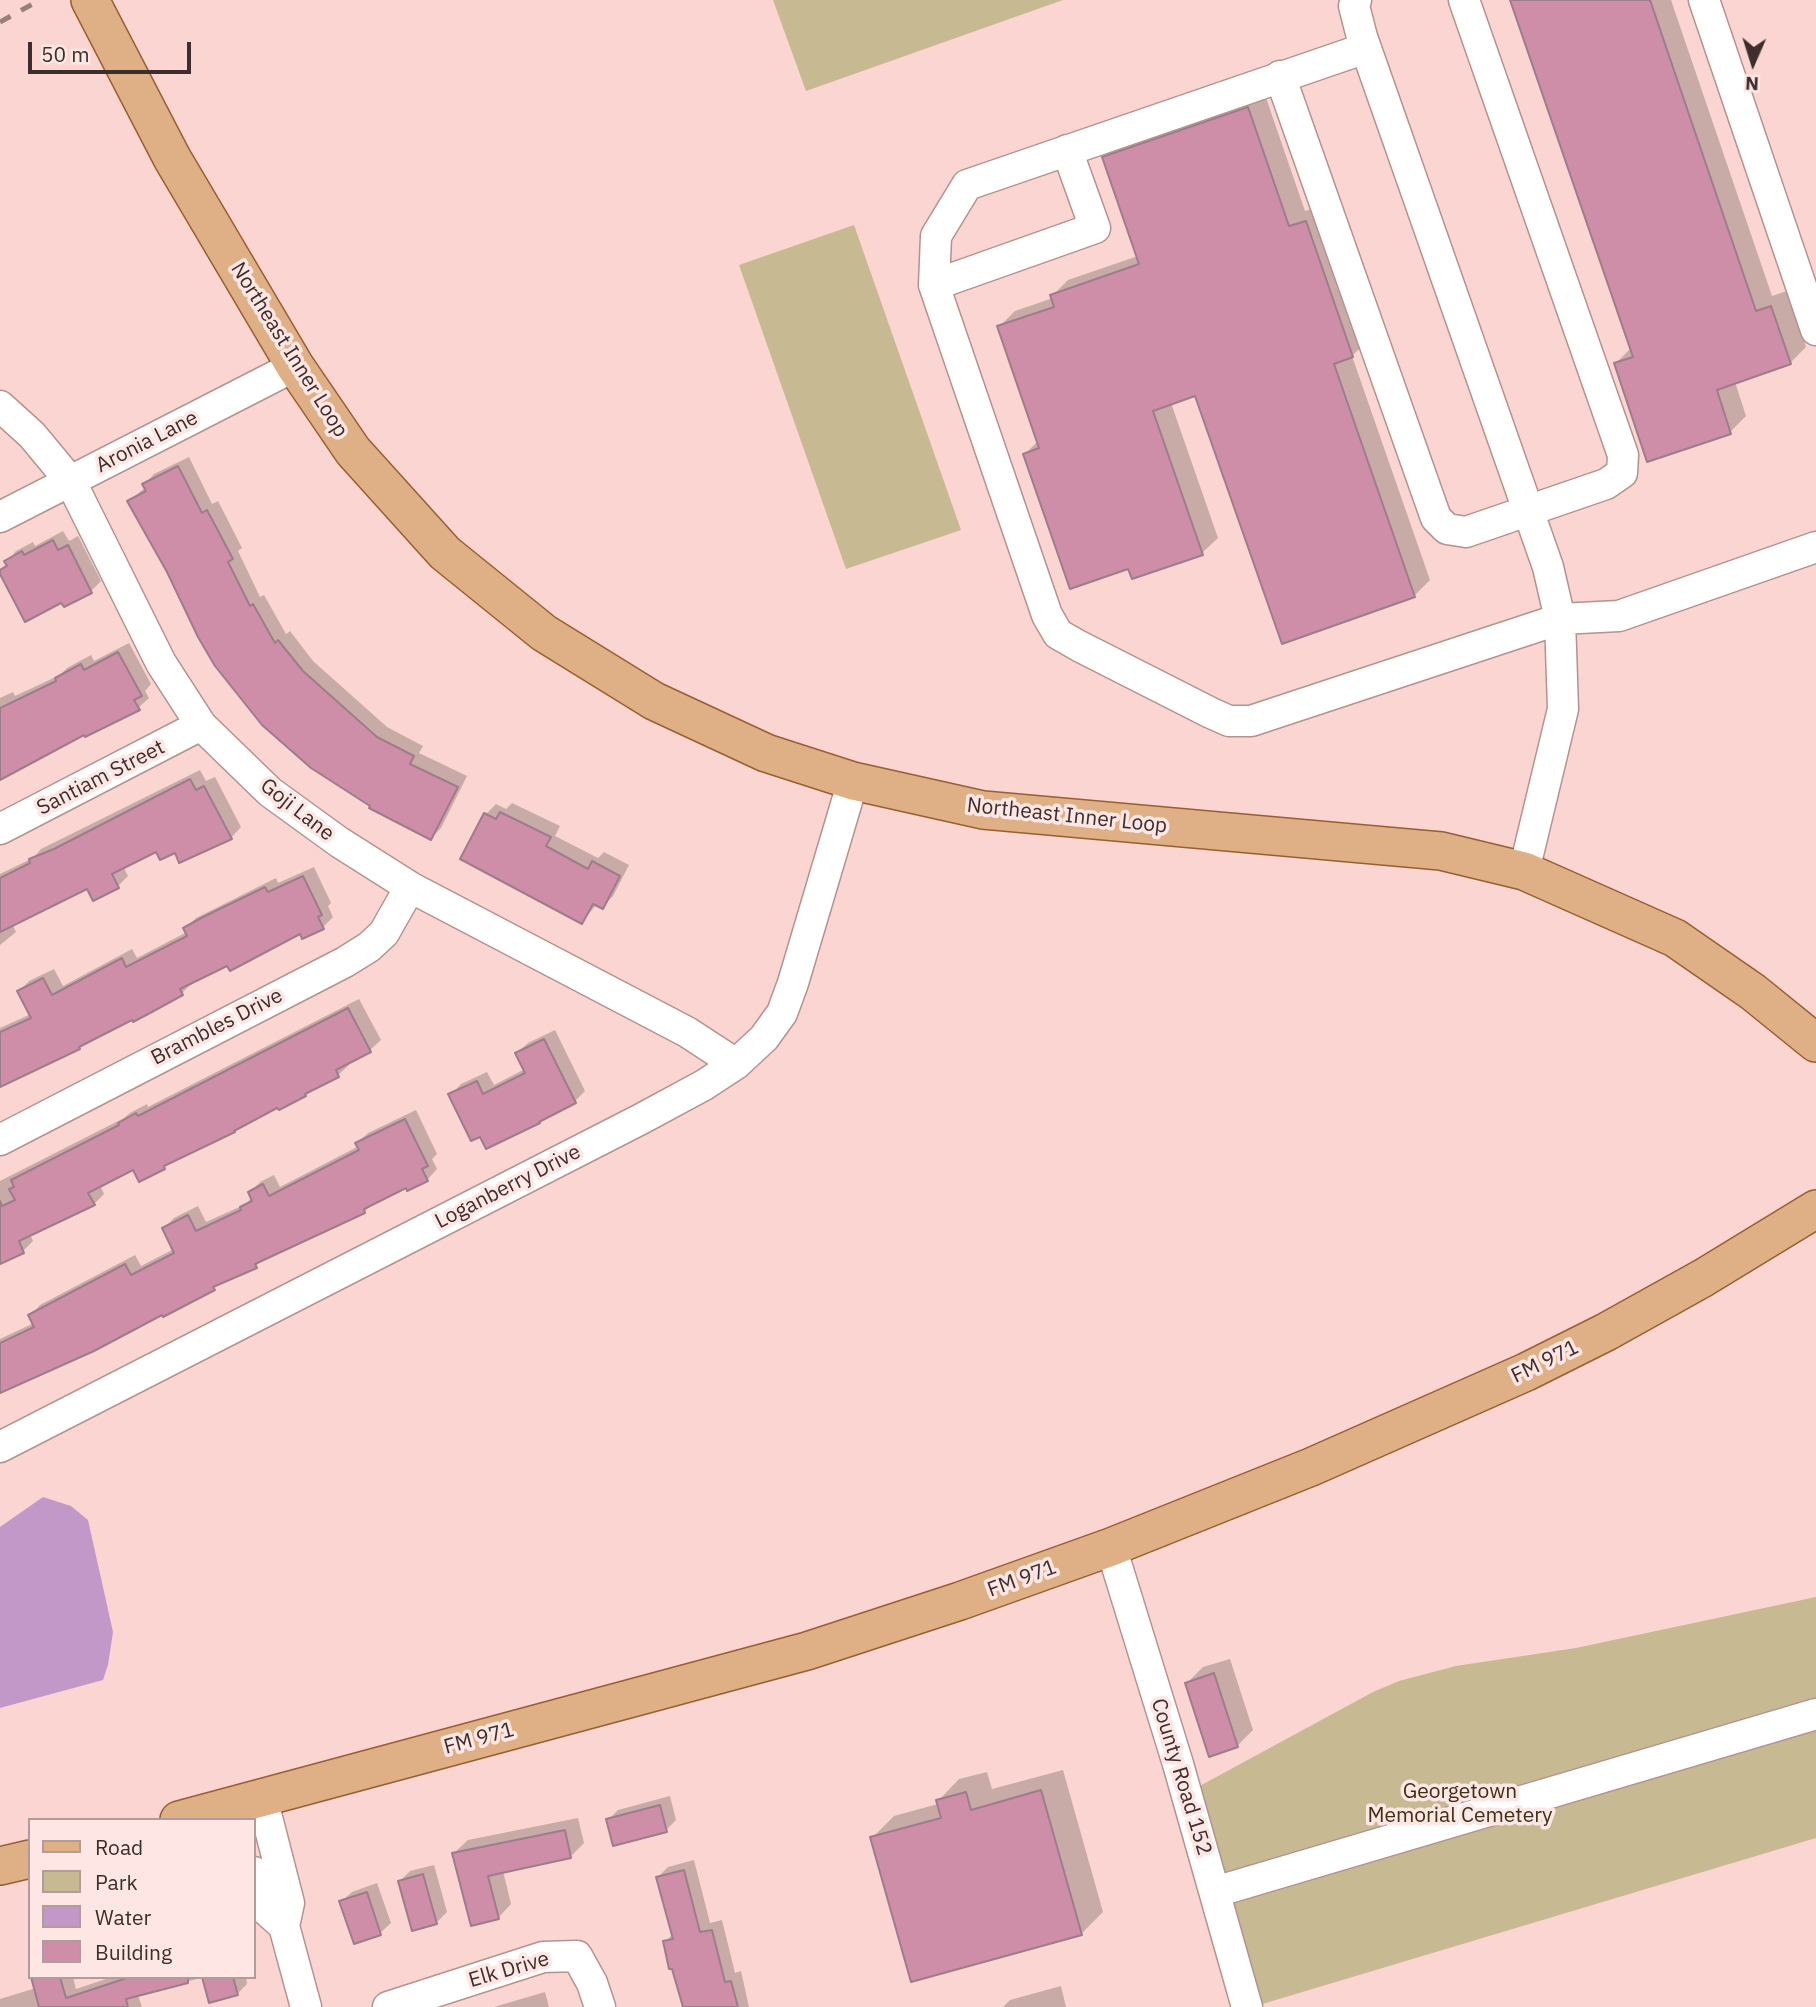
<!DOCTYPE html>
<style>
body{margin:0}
#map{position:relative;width:1816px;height:2007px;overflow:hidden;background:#fad5d1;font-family:"IBM Plex Sans",sans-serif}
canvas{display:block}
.legend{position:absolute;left:28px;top:1818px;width:228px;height:161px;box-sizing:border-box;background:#fde6e3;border:2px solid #b09c9a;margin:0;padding:9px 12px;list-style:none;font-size:21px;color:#3c2e2c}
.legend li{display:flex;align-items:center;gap:14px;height:35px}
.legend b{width:35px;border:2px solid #b09c9a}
.north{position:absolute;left:1718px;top:28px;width:70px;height:70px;-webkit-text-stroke:5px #fde6e3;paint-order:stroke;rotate:183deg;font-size:19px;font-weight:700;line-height:28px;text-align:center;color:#3c2e2c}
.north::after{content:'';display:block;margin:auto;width:24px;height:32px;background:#3c2e2c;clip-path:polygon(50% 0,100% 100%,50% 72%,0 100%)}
.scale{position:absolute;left:28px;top:42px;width:163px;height:32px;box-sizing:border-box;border:4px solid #3c2e2c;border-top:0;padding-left:9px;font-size:21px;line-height:24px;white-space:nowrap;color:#3c2e2c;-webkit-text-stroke:5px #fde6e3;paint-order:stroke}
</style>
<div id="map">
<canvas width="1816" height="2007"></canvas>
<ul class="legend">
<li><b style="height:9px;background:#dfaf85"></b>Road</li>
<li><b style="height:19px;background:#c7b991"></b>Park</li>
<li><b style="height:19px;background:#c298c9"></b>Water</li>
<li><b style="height:19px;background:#cf8ea8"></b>Building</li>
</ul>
<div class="north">N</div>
<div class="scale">50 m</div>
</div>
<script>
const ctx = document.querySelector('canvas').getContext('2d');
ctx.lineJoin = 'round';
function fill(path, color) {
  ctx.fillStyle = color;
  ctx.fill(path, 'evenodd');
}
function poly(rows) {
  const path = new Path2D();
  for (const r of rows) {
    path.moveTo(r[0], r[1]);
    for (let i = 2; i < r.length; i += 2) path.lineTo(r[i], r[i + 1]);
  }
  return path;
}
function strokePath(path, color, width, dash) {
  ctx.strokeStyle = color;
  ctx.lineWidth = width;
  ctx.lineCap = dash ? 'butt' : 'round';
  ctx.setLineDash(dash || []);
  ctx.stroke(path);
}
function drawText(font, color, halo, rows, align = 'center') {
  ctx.font = font + ' "IBM Plex Sans",sans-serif';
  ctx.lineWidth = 7;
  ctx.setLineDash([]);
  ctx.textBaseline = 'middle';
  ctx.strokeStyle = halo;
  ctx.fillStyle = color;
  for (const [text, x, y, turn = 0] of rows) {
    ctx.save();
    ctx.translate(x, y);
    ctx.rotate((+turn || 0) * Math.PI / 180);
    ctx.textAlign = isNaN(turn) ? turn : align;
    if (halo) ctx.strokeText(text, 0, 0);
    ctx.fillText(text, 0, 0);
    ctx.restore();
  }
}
fill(poly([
 [773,0,1063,0,806,91],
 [854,225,961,530,846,569,739,265],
 [1816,1597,1816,1838,1259,2005,1196,1788,1373,1692,1399,1681,1456,1666,1576,1648]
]), '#c7b991');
fill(poly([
 [43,1497,71,1506,88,1520,113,1632,108,1665,103,1680,0,1708,0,1527]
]), '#c298c9');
fill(poly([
 [1512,0,1671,0,1772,296,1787,291,1806,347,1790,363,1735,382,1746,416,1730,432,1648,460,1616,363,1631,348],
 [1264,92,1305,211,1321,206,1368,340,1352,356,1430,580,1414,596,1196,394,1171,403,1218,538,1202,553,1129,567,1025,454,1038,441,999,327,1015,311,1053,298,1052,296,1068,280,1138,256,1104,158,1120,142],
 [189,457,212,504,218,501,242,548,238,551,260,597,264,595,286,634,290,631,313,661,387,727,423,746,419,753,467,776,441,828,431,838,168,571,129,501,146,487,144,485,154,474],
 [63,531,69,541,78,536,101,581,91,591,64,605,62,600,0,571,16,551,33,542,35,546],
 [129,643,151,684,145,691,149,698,138,708,84,732,0,779,0,698,13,692,15,696,60,675,67,668,91,655,94,661],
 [200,770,206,781,215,777,241,827,231,838,176,851,157,850,123,866,128,876,118,886,88,887,12,924,16,932,0,945,0,874,33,858,41,849],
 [512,803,560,826,555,836,598,858,604,852,629,865,613,896,602,907,597,904,582,922,486,814,496,804,506,809],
 [314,867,331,903,328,906,333,917,323,927,300,932,192,981,192,983,182,993,85,1041,79,1048,0,1086,0,1028,31,1014,19,992,29,981,54,969,63,986,132,949,137,958,187,932,185,929,196,918,276,878,278,883],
 [359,999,381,1040,370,1050,347,1062,349,1065,338,1075,311,1089,305,1095,278,1105,170,1162,164,1167,133,1168,100,1185,104,1194,94,1204,30,1234,33,1241,23,1251,0,1262,0,1181,124,1118,130,1113,147,1104,148,1107],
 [555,1030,585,1091,575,1101,451,1095,461,1084,487,1072,494,1085,525,1069,517,1053,528,1043],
 [416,1110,437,1154,432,1159,437,1169,427,1180,406,1186,374,1202,364,1212,265,1257,256,1266,219,1283,214,1288,0,1392,0,1339,34,1323,30,1316,40,1305,135,1255,141,1266,174,1249,164,1228,174,1218,198,1206,206,1222,246,1204,252,1197,250,1192,260,1182,274,1175,280,1187,359,1146,357,1143,368,1133],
 [1230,1659,1253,1730,1237,1746,1187,1683,1203,1667],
 [1063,1770,1103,1912,1082,1933,913,1980,872,1838,894,1816,938,1804,938,1801,959,1779,987,1772,992,1789],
 [670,1796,676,1820,666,1830,608,1820,618,1810],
 [578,1818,584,1843,570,1857,503,1871,511,1904,498,1918,454,1853,468,1840],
 [694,1860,710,1923,722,1920,735,1973,741,1971,749,2007,684,2007,665,1942,673,1934,658,1877,668,1867],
 [434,1865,447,1912,436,1923,400,1881,410,1871],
 [377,1883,391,1923,380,1933,341,1902,352,1892],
 [33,1977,73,1977,76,1989,112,1977,246,1977,247,1984,237,1994,204,1977,138,1995,142,2007,0,2007,0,1999,36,1988],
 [1061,1986,1066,2007,1003,2007,1010,2000],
 [545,1992,549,2007,493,2007,494,2007]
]), '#0003');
const building = poly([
 [1510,0,1650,0,1756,311,1771,306,1791,364,1717,390,1731,434,1647,462,1614,363,1633,357,1510,0],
 [1248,107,1289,226,1306,221,1353,357,1334,364,1415,597,1282,644,1195,396,1153,411,1203,555,1132,579,1128,569,1070,589,1023,454,1039,448,997,326,1054,307,1050,295,1139,264,1102,157,1248,107],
 [178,466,202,513,207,510,233,559,228,562,250,606,253,604,275,643,278,640,303,671,377,737,414,756,410,764,458,787,431,840,369,808,370,806,311,768,262,725,215,666,198,637,167,572,127,501,146,491,142,484,178,466],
 [53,540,58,550,68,545,92,593,64,607,61,603,25,622,0,574,0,570,7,566,4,561,22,551,24,555,53,540],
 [118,652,142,696,134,700,140,710,85,737,84,735,0,780,0,708,56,681,55,678,81,664,84,670,118,652],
 [190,779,196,790,204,786,232,839,179,863,175,853,160,860,156,852,112,874,119,888,93,901,87,889,0,932,0,878,30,863,29,859,54,849,190,779],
 [500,812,551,837,546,846,588,869,592,861,620,876,603,909,593,904,582,924,460,859,484,813,496,819,500,812],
 [303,876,322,915,318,917,324,929,302,939,300,934,230,971,227,966,180,989,183,995,150,1013,133,1022,132,1020,79,1047,80,1049,0,1087,0,1032,31,1018,17,991,43,978,52,995,122,958,126,967,187,936,183,928,203,917,265,887,268,892,303,876],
 [348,1008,371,1052,336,1070,339,1077,305,1094,306,1096,279,1110,277,1108,234,1131,235,1132,164,1166,165,1169,139,1182,133,1170,88,1193,95,1205,19,1241,24,1253,0,1264,0,1201,2,1206,15,1200,9,1189,14,1187,11,1180,119,1125,118,1123,136,1113,138,1116,348,1008],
 [544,1039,576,1103,539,1122,540,1123,486,1149,480,1137,471,1141,448,1094,477,1081,483,1094,525,1073,515,1053,544,1039],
 [405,1119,428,1166,422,1169,428,1181,407,1191,406,1188,364,1209,365,1213,255,1264,257,1268,213,1287,215,1290,163,1317,162,1315,94,1351,0,1393,0,1343,34,1327,28,1315,125,1264,131,1275,174,1253,162,1228,188,1215,196,1231,241,1210,240,1207,252,1201,248,1192,263,1184,269,1196,359,1150,355,1143,405,1119],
 [1214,1673,1238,1747,1209,1757,1185,1683,1214,1673],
 [1041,1790,1082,1935,911,1982,870,1837,941,1818,936,1800,966,1792,971,1810,1041,1790],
 [660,1805,667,1832,613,1846,606,1819,660,1805],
 [565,1830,571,1858,488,1876,499,1919,471,1926,452,1853,565,1830],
 [684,1870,700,1932,712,1930,725,1982,731,1981,738,2007,683,2007,672,1969,669,1969,663,1941,673,1939,656,1877,684,1870],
 [423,1874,437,1924,412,1931,398,1881,423,1874],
 [367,1892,381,1935,354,1944,339,1901,367,1892],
 [31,1977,60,1977,66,1998,130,1977,188,1977,188,1983,126,1999,128,2007,39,2007,31,1977],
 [202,1977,233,1977,238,1995,209,2003,202,1977]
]);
fill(building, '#cf8ea8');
strokePath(building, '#9d7d89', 2);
const minor = poly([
 [1356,0,1354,6,1362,37,1548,567,1560,619,1563,709,1524,871],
 [1704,0,1816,330],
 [1366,48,967,185,936,236,934,285,1047,615,1058,634,1079,646,1211,713,1229,721,1251,721,1560,619,1619,616,1816,547],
 [1280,76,1436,518,1447,529,1466,532,1606,484,1622,473,1623,455,1464,0],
 [934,285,1095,228,1067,150],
 [0,406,32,435,71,482,161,663,201,725,270,792,339,842,410,887,687,1032,736,1064],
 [0,517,295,366],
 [0,829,201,725],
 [0,1140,345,962,369,947,384,933,410,887],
 [0,1447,641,1119,704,1085,736,1064,764,1038,782,1013,793,983,853,781],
 [1111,1547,1178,1764,1247,2007],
 [262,1798,289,1903,284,1926,306,2007],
 [254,1872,265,1909,284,1926],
 [1215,1892,1816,1714],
 [388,2007,543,1957,577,1956,592,1983,600,2007]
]);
const major = poly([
 [90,0,172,158,295,366,353,451,445,553,544,633,654,701,766,753,853,781,983,810,1441,851,1524,871,1675,938,1753,992,1816,1043],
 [179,1820,807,1651,960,1601,1111,1547,1311,1467,1526,1372,1606,1332,1703,1278,1816,1209],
 [0,1866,30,1859]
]);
strokePath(minor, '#b5928e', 33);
strokePath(major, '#985f31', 40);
strokePath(minor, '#fff', 30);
strokePath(major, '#dfaf85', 37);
strokePath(poly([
 [0,22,40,0]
]), '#987f7c', 5, [12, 12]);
drawText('21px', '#3c2e2c', '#fde6e3', [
 ["Northeast Inner Loop",289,350,58],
 ["Aronia Lane",147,442,-27],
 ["Santiam Street",101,778,-27],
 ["Goji Lane",297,810,38],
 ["Northeast Inner Loop",1067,816,6],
 ["Brambles Drive",217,1027,-27],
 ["Loganberry Drive",508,1187,-27],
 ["FM 971",1545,1362,-26],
 ["FM 971",1022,1579,-20],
 ["FM 971",479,1739,-15],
 ["County Road 152",1181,1777,73],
 ["Elk Drive",509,1970,-16]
]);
drawText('21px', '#3b3115', '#fde6e3', [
 ["Georgetown",1460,1792],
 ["Memorial Cemetery",1460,1816]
]);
</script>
